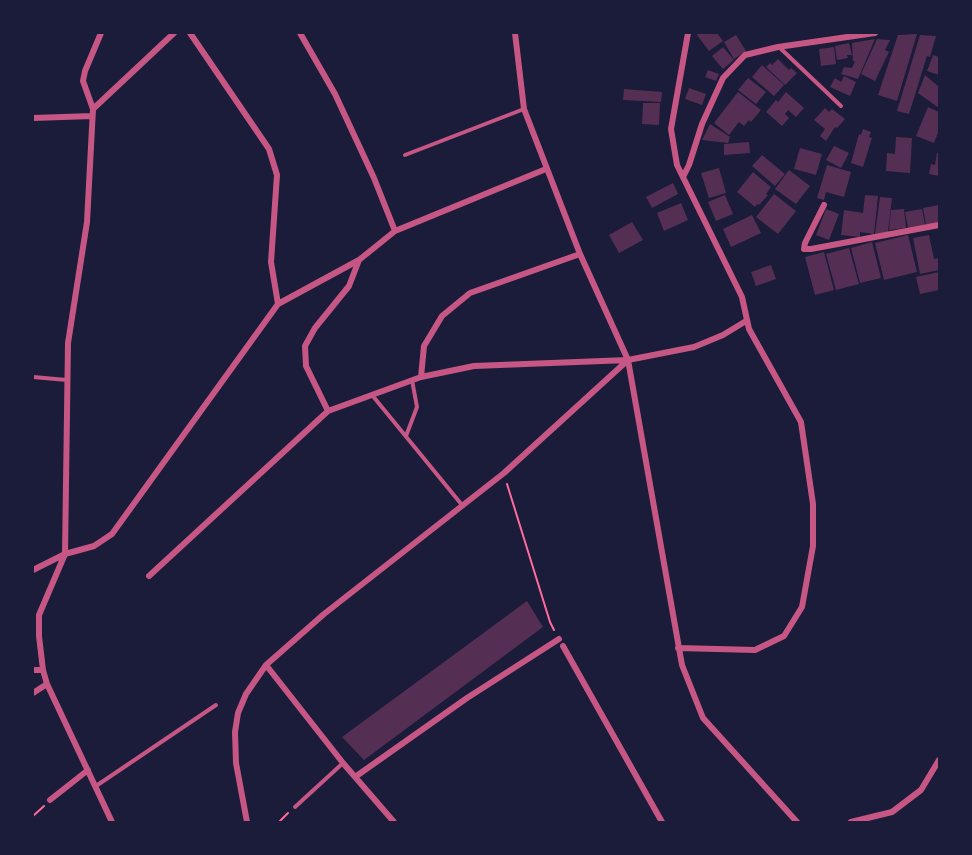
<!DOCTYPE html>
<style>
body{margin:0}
#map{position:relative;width:972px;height:855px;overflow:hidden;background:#1b1b3a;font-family:Inter,sans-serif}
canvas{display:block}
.frame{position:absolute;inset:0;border:34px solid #1b1b3a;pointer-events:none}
</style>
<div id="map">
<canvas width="972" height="855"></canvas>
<div class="frame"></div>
</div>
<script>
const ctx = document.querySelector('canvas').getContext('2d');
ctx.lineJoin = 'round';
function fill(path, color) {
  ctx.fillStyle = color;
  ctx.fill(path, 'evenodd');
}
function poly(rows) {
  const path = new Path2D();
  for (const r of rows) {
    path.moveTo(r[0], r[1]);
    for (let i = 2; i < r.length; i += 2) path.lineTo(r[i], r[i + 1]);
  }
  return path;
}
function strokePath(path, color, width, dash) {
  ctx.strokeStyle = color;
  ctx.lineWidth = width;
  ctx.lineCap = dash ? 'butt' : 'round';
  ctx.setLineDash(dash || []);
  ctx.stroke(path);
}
fill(poly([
 [699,33,717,33,723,41,709,51,697,35],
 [917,34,897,101,878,95,898,35],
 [736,35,746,51,734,59,724,42],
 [920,35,936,36,930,57,927,56,909,114,897,111],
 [875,39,858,79,841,74,844,67,852,68,855,61,853,61,852,43],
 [877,39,890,40,885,50,889,52,875,81,861,74],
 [849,43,852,55,847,55,848,58,837,60,835,46],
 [723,47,734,60,723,69,712,56],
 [834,47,836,64,821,66,819,49],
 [933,55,939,57,939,75,927,71],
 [778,59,789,70,791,68,797,73,785,85,766,67,770,63,772,65],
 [762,65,784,85,774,96,752,77],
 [708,70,719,74,716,81,705,77],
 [925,75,939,87,939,108,918,93],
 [844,76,856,82,850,96,830,87,835,78,841,82],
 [748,78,766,92,756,104,738,90],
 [689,88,706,94,702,105,685,99],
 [624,89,662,92,661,102,623,100],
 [738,92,761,110,751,122,749,120,744,126,739,122,729,135,714,123],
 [786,92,804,108,796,117,788,110,785,114,789,118,782,126,766,112,776,100,778,102],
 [643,103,660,103,659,125,642,124],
 [928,107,939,112,939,130,934,143,916,136],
 [825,108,829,112,832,109,845,119,837,128,835,127,826,141,820,136,825,129,814,120],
 [710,124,730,137,728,143,702,140],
 [863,129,871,132,869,137,872,138,863,167,851,163,859,134,861,135],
 [896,137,912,138,910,173,886,171,887,153,895,154],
 [749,142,750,153,724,155,724,144],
 [834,146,849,153,841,168,826,160],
 [800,148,822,154,816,175,794,169],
 [937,153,939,153,939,176,929,174,931,164,935,165],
 [762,155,785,174,775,186,752,166],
 [827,165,851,172,844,197,826,192,824,200,817,198],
 [719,168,726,193,709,198,701,173],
 [789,170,810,186,796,204,775,189],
 [753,172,771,187,766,194,768,195,759,205,757,204,755,207,737,192],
 [673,183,678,194,652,208,646,197],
 [774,194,796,211,778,234,756,217],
 [725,195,733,214,716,221,708,202],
 [865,195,878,196,874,234,860,232,860,237,841,235,844,210,863,213],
 [880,197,892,198,888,232,875,234],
 [681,203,688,220,664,231,657,213],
 [939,205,939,223,926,225,923,208],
 [826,209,839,214,829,240,816,235],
 [904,209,906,228,889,230,891,210],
 [922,209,925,225,908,228,905,212],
 [752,215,761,233,731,247,723,229],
 [632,222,643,240,619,253,609,235],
 [908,235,917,272,884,280,875,243],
 [929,235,934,259,939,258,939,270,920,274,913,238],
 [872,242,881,278,860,283,851,248],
 [849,248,859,284,836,290,826,254],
 [824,252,834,290,815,295,805,257],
 [771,265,776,279,756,286,751,272],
 [939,272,939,290,920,294,916,277],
 [527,601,543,627,364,760,342,737]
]), '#542f53');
strokePath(poly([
 [507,484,550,622,554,630],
 [33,816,44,806],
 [279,822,288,813]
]), '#ff6b9d', 2);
strokePath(poly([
 [779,47,841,106],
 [405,155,524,109],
 [33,377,67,380],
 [372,395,462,505],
 [406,436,417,407,412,380],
 [96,786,216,705],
 [295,807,343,763]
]), '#c65784', 4);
strokePath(poly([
 [101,33,85,71,83,81,93,109,87,222,68,343,65,554,39,615,39,636,43,670,47,684,112,822],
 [190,33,269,149,277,175,271,262,278,304],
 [300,33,335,94,374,178,395,231],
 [515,33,524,109,580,254,628,360,682,665,703,718,797,822],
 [93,109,174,33],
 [33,118,92,116],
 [683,177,689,165,702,124,723,78,745,55,778,47,875,33],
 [824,205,805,243,804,249,811,249,939,225],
 [421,377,424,346,442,316,470,293,580,254],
 [328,411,306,366,305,346,315,328,349,286,359,260],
 [33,570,65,554,94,546,112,534,278,304,359,260,395,231,546,169],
 [149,576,328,411,421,377,474,366,628,360,694,347,723,335,746,321],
 [563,646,662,822],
 [678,648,755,650,784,636,802,607,813,546,813,504,801,422,749,329,742,297,677,165,671,129,688,33],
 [266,665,343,763,394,822],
 [33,670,43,670],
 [33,693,47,684],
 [355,777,467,698,559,639],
 [50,800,88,770],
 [247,822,236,763,235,732,238,713,246,694,266,665,324,614,504,473,628,360],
 [851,822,892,812,921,790,939,760]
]), '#c65784', 6);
</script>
